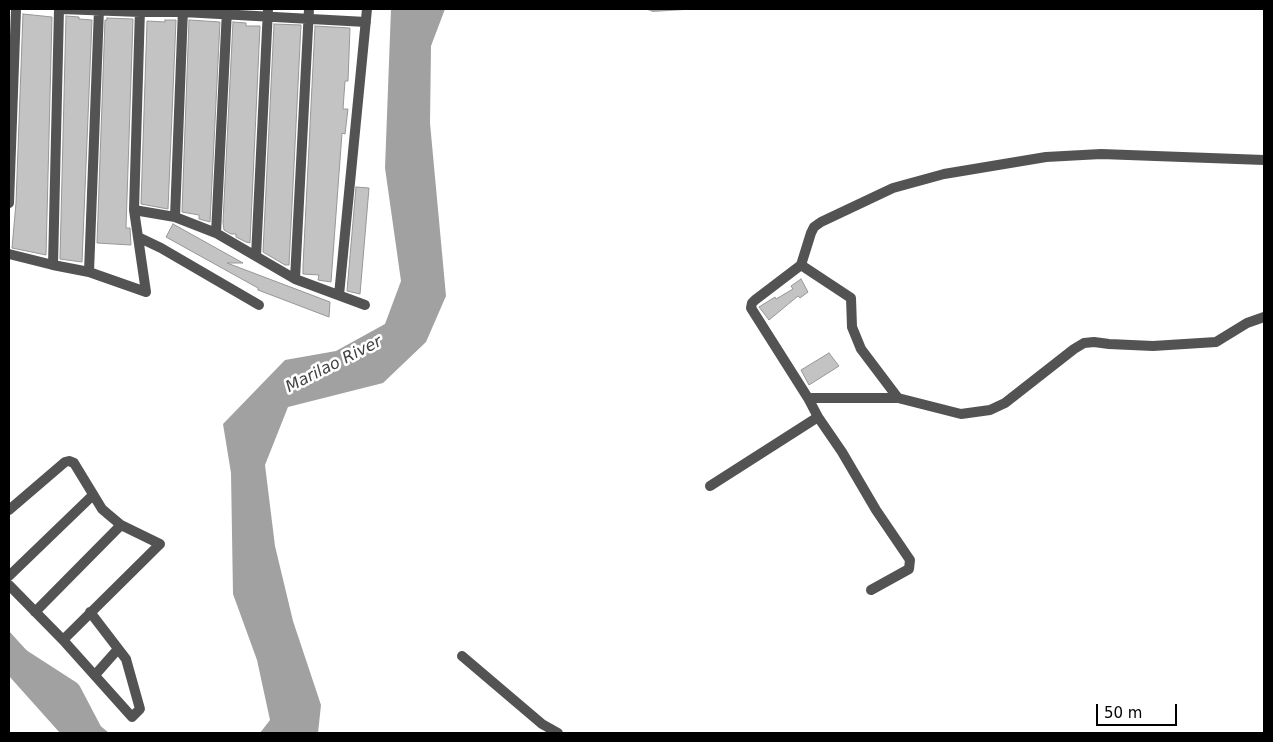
<!DOCTYPE html>
<style>
body{margin:0}
#map{position:relative;width:1273px;height:742px;overflow:hidden;background:#fff;font-family:"DejaVu Sans",sans-serif}
canvas{display:block}
.frame{position:absolute;inset:0;border:10px solid #000;pointer-events:none}
.scale{position:absolute;left:1096px;top:704px;width:81px;height:22px;box-sizing:border-box;border:2px solid #000;border-top:0;padding-left:6px;font-size:15px;line-height:18px;white-space:nowrap;color:#000;-webkit-text-stroke:4px #fff;paint-order:stroke}
</style>
<div id="map">
<canvas width="1273" height="742"></canvas>
<div class="frame"></div>
<div class="scale">50 m</div>
</div>
<script>
const ctx = document.querySelector('canvas').getContext('2d');
ctx.lineJoin = 'round';
function fill(path, color) {
  ctx.fillStyle = color;
  ctx.fill(path, 'evenodd');
}
function poly(rows) {
  const path = new Path2D();
  for (const r of rows) {
    path.moveTo(r[0], r[1]);
    for (let i = 2; i < r.length; i += 2) path.lineTo(r[i], r[i + 1]);
  }
  return path;
}
function strokePath(path, color, width, dash) {
  ctx.strokeStyle = color;
  ctx.lineWidth = width;
  ctx.lineCap = dash ? 'butt' : 'round';
  ctx.setLineDash(dash || []);
  ctx.stroke(path);
}
function drawText(font, color, halo, rows, align = 'center') {
  ctx.font = font + ' "DejaVu Sans",sans-serif';
  ctx.lineWidth = 5;
  ctx.setLineDash([]);
  ctx.textBaseline = 'middle';
  ctx.strokeStyle = halo;
  ctx.fillStyle = color;
  for (const [text, x, y, turn = 0] of rows) {
    ctx.save();
    ctx.translate(x, y);
    ctx.rotate((+turn || 0) * Math.PI / 180);
    ctx.textAlign = isNaN(turn) ? turn : align;
    if (halo) ctx.strokeText(text, 0, 0);
    ctx.fillText(text, 0, 0);
    ctx.restore();
  }
}
fill(poly([
 [391,9,445,9,431,46,430,123,446,296,426,342,383,383,288,407,265,465,275,546,293,621,321,705,318,733,260,733,270,720,257,660,233,594,231,473,223,424,285,360,336,351,385,324,401,281,385,168],
 [645,9,700,9,653,12],
 [9,631,79,708,109,733,60,733,9,676]
]), '#a1a1a1');
strokePath(poly([
 [9,651,71,691,93,733]
]), '#a1a1a1', 20);
const building = poly([
 [23,14,52,17,46,255,12,248,16,203,23,14],
 [66,16,79,17,79,19,92,20,82,262,60,259,66,16],
 [107,18,133,19,126,228,130,228,131,245,97,243,105,20,107,20,107,18],
 [165,20,176,20,168,209,141,204,147,21,165,22,165,20],
 [189,20,220,22,210,222,199,219,199,215,182,212,189,20],
 [233,22,246,23,246,26,260,26,250,243,246,242,236,237,236,234,231,234,224,230,223,222,233,22],
 [274,24,301,25,289,265,285,265,263,252,274,24],
 [315,26,350,28,348,81,345,81,343,109,348,109,347,117,345,134,342,133,331,282,318,280,319,275,303,274,303,266,315,26],
 [356,187,369,188,360,294,347,291,356,187],
 [173,224,243,263,227,263,330,302,329,317,258,290,258,288,166,237,173,224],
 [801,279,808,292,800,298,798,296,769,320,759,307,775,297,776,299,793,289,791,286,801,279],
 [829,353,839,366,809,385,801,370,829,353]
]);
fill(building, '#c3c3c3');
strokePath(building, '#979797', 1);
strokePath(poly([
 [61,9,140,12,183,12,366,22],
 [9,203,16,9],
 [134,210,140,9],
 [175,217,183,9],
 [216,233,227,10],
 [138,237,161,248,259,305],
 [9,254,53,265,89,272,146,292,134,210,175,217,216,233,295,279,365,305],
 [256,256,268,9],
 [53,265,59,9],
 [801,265,851,298,852,327,861,349,898,398],
 [89,272,99,9],
 [295,279,309,9],
 [339,295,367,9],
 [808,398,898,398,961,414,990,410,1005,403,1074,349,1084,343,1094,342,1109,344,1153,346,1216,342,1247,323,1264,317],
 [710,486,818,417],
 [9,510,65,462,69,461,74,463,102,509,109,515,121,525,160,544,63,640,9,585],
 [9,576,93,495],
 [871,590,909,569,910,560,876,510,842,452,818,417,808,398,751,308,752,303,755,300,801,265,811,233,814,227,821,222,893,188,944,174,1046,157,1101,154,1264,160],
 [35,612,121,525],
 [63,640,132,717,140,709,126,659,90,612],
 [462,656,542,724,558,733],
 [95,675,118,649]
]), '#535353', 10);
drawText('italic 16px', '#424242', '#fff', [
 ["Marilao River",334,365,-27]
]);
</script>
